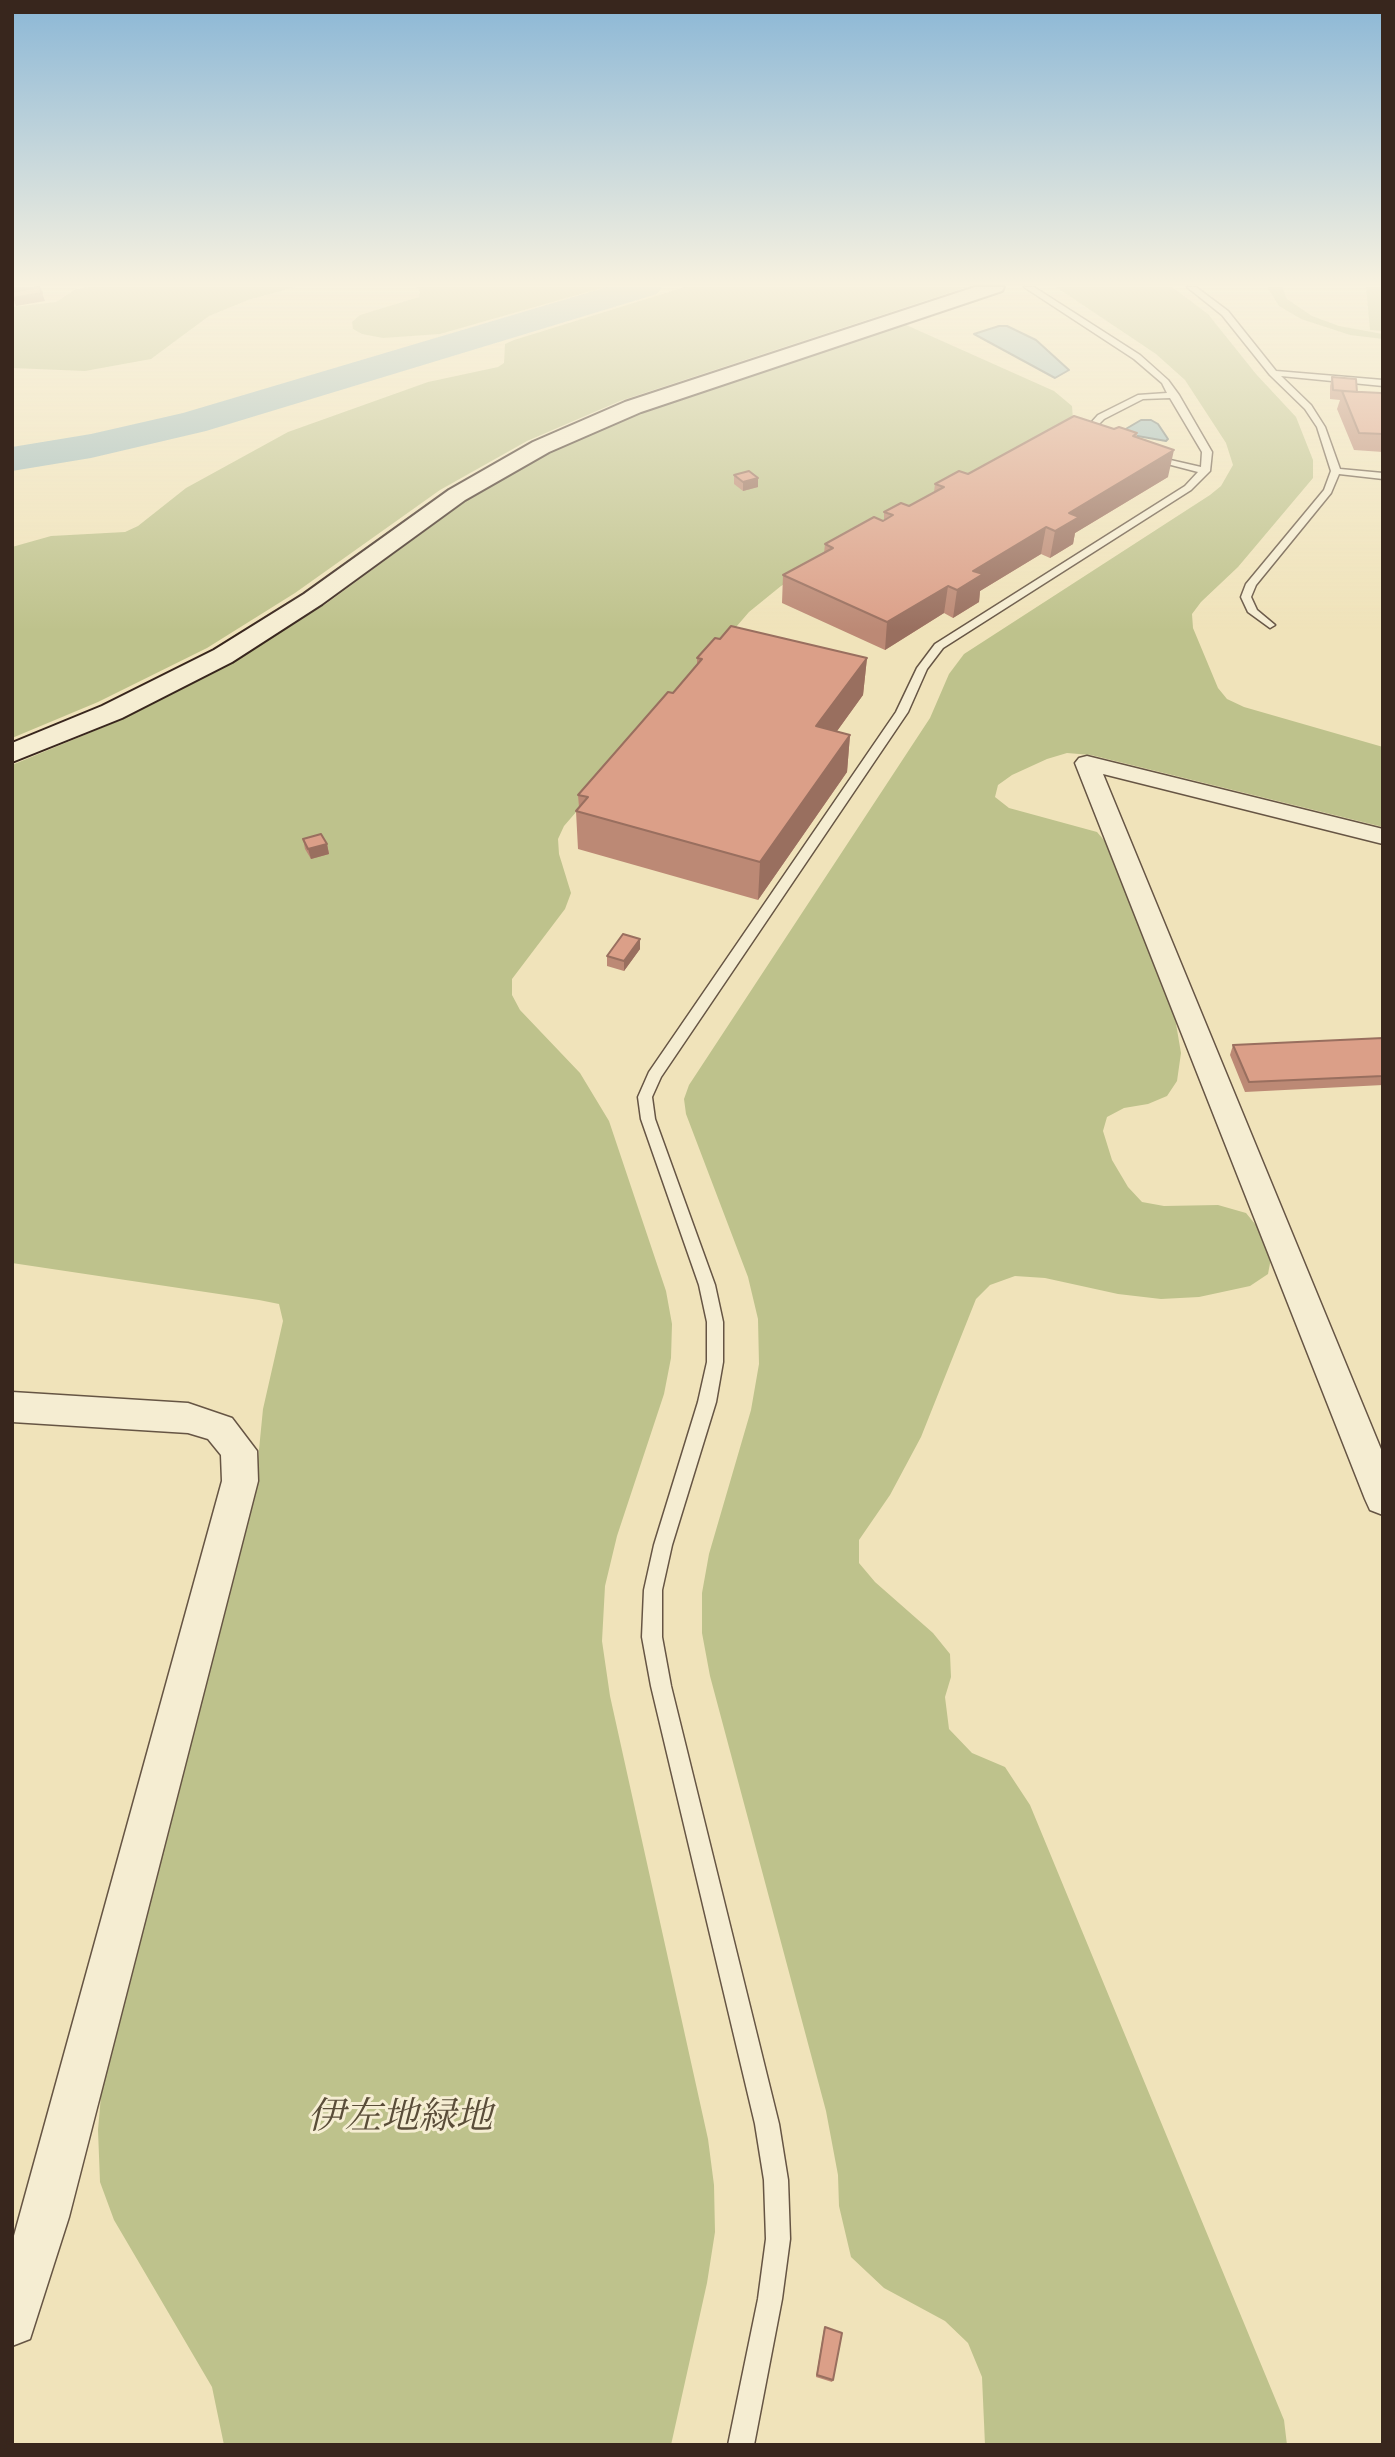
<!DOCTYPE html>
<meta charset="utf-8">
<style>
body{margin:0}
#map{position:relative;width:1395px;height:2457px;overflow:hidden;background:#f0e3ba;font-family:"IM FELL Double Pica",serif}
canvas{display:block}
.frame{position:absolute;inset:0;border:14px solid #38261d;pointer-events:none}
</style>
<div id="map">
<canvas width="1395" height="2457"></canvas>
<div class="frame"></div>
</div>
<script>
const ctx = document.querySelector('canvas').getContext('2d');
ctx.lineJoin = 'round';
function fill(path, color) {
  ctx.fillStyle = color;
  ctx.fill(path, 'evenodd');
}
function poly(rows) {
  const path = new Path2D();
  for (const r of rows) {
    path.moveTo(r[0], r[1]);
    for (let i = 2; i < r.length; i += 2) path.lineTo(r[i], r[i + 1]);
  }
  return path;
}
function strokePath(path, color, width, dash) {
  ctx.strokeStyle = color;
  ctx.lineWidth = width;
  ctx.lineCap = dash ? 'butt' : 'round';
  ctx.setLineDash(dash || []);
  ctx.stroke(path);
}
function drawText(font, color, halo, rows, align = 'center') {
  ctx.font = font + ' "IM FELL Double Pica","Noto Serif JP",serif';
  ctx.lineWidth = 6;
  ctx.setLineDash([]);
  ctx.textBaseline = 'middle';
  ctx.strokeStyle = halo;
  ctx.fillStyle = color;
  for (const [text, x, y, turn = 0] of rows) {
    ctx.save();
    ctx.translate(x, y);
    ctx.rotate((+turn || 0) * Math.PI / 180);
    ctx.textAlign = isNaN(turn) ? turn : align;
    if (halo) ctx.strokeText(text, 0, 0);
    ctx.fillText(text, 0, 0);
    ctx.restore();
  }
}
fill(poly([
 [89,287,295,287,248,300,209,316,151,359,85,371,12,368,12,307,56,302,76,289],
 [416,287,605,287,440,334,383,338,362,334,353,329,352,322,360,315,419,297,420,291],
 [685,287,967,287,620,401,527,441,440,490,295,593,207,648,98,702,12,738,12,547,51,536,125,532,138,526,186,488,288,432,428,382,498,367,504,363,505,344,514,340],
 [1056,287,1172,287,1208,314,1256,374,1296,417,1313,460,1313,478,1238,567,1201,602,1192,614,1193,628,1218,688,1227,699,1244,707,1383,747,1383,827,1091,755,1067,753,1047,759,1012,775,998,785,995,797,1009,808,1097,832,1109,846,1174,1012,1181,1053,1177,1081,1167,1096,1148,1104,1124,1108,1107,1117,1103,1131,1112,1160,1128,1187,1142,1202,1164,1206,1218,1205,1246,1213,1260,1230,1271,1258,1268,1274,1250,1286,1199,1297,1161,1299,1118,1294,1045,1278,1015,1276,990,1285,976,1299,921,1437,890,1495,859,1540,859,1563,875,1582,933,1633,950,1654,951,1677,945,1697,949,1729,972,1753,1005,1767,1030,1805,1284,2420,1287,2445,985,2445,982,2377,968,2343,945,2321,884,2288,851,2257,839,2206,838,2175,826,2111,710,1676,702,1633,702,1593,709,1554,751,1410,759,1364,758,1319,748,1277,686,1114,684,1099,689,1085,930,718,949,674,964,654,1210,495,1221,486,1233,465,1226,443,1185,380,1156,354],
 [1267,287,1282,287,1287,299,1312,316,1339,326,1383,334,1383,339,1350,335,1301,319,1279,306],
 [1366,287,1383,287,1383,331,1370,330],
 [904,324,1054,391,1072,406,1073,420,1058,434,781,586,749,612,564,826,558,839,559,854,571,893,565,909,512,979,512,995,520,1010,580,1073,609,1121,666,1291,672,1324,671,1358,664,1394,617,1536,605,1586,602,1641,610,1696,708,2139,714,2185,715,2232,707,2283,671,2445,224,2445,212,2387,114,2220,100,2182,98,2130,102,2084,256,1480,263,1409,283,1321,279,1304,259,1300,12,1263,12,765,123,719,236,661,327,603,470,498,552,451,642,412]
]), '#bec28c');
const water = poly([
 [999,326,1007,326,1036,340,1069,370,1055,378,974,334,999,326],
 [1151,420,1158,424,1168,439,1166,441,1126,434,1124,430,1141,420,1151,420]
]);
fill(water, '#9fbbbb');
strokePath(water, '#767f7c', 2);
fill(poly([
 [607,287,662,287,657,294,206,431,91,458,12,471,12,447,91,434,183,413,607,287]
]), '#9fbbbb');
const lane = poly([
 [1024,287,1034,287,1140,355,1168,380,1179,395,1212,452,1210,471,1191,490,943,648,927,669,908,712,661,1077,652,1097,655,1119,715,1285,723,1322,723,1362,716,1402,672,1545,662,1590,662,1637,671,1686,779,2124,788,2180,790,2239,782,2299,754,2445,728,2445,758,2299,766,2239,764,2180,755,2124,651,1686,642,1637,644,1590,654,1545,698,1402,707,1362,707,1322,699,1285,641,1119,638,1097,649,1072,896,712,917,668,935,644,1185,486,1198,472,1148,459,1153,456,1201,467,1202,452,1170,398,1143,399,1104,419,1097,426,1105,439,1097,441,1088,426,1098,415,1138,395,1167,393,1162,383,1134,359,1024,287],
 [1187,287,1196,287,1228,311,1276,371,1383,380,1383,386,1281,376,1311,405,1325,427,1340,469,1383,473,1383,479,1339,474,1331,493,1256,585,1251,597,1257,610,1275,625,1270,628,1248,612,1241,597,1246,584,1324,490,1331,471,1317,427,1305,409,1270,375,1222,315,1187,287]
]);
const street = poly([
 [1087,756,1383,829,1383,844,1103,774,1383,1454,1383,1515,1370,1510,1365,1499,1075,763,1079,758,1087,756],
 [12,1392,188,1403,232,1418,257,1451,258,1481,69,2217,30,2339,12,2346,12,2243,222,1481,221,1455,208,1439,188,1433,12,1422,12,1392]
]);
const secondary = poly([
 [975,287,1004,287,1002,291,641,412,549,452,465,500,322,604,232,662,122,718,12,762,12,743,102,706,214,650,304,594,449,490,533,442,625,402,975,287]
]);
strokePath(lane, '#654', 3);
strokePath(street, '#654', 3);
strokePath(secondary, '#38261d', 4);
fill(lane, '#f5edd2');
fill(street, '#f5edd2');
fill(secondary, '#f5edd2');
fill(poly([
 [1332,377,1357,392,1383,396,1383,452,1354,450,1337,409,1340,400,1330,399,1330,386],
 [1114,429,1137,433,1137,437,1168,477,1075,533,1073,544,1050,558,1041,554,980,591,979,602,953,618,944,613,885,650,782,603,783,575,824,553,825,544,884,520,884,512,909,506,934,492,935,484],
 [734,475,758,487,743,491,734,484],
 [697,658,867,658,863,695,837,731,850,735,847,772,758,900,578,849,576,811,579,807,578,795,673,693,697,665],
 [303,839,327,844,329,854,311,859,305,849],
 [640,939,640,949,624,971,607,966,607,956],
 [1383,1038,1383,1085,1245,1092,1230,1055,1233,1045],
 [825,2327,833,2380,832,2382,816,2377,824,2329]
]), '#bc8975');
fill(poly([
 [12,287,35,287,36,294,42,293,45,301,16,306,12,295],
 [1174,450,1168,477,1075,533,1073,544,1050,558,1055,531,1069,513],
 [758,478,758,487,743,491,743,482],
 [1046,527,1041,554,980,591,979,602,953,618,957,590,973,571],
 [948,586,944,613,885,650,887,622],
 [867,658,863,695,814,763,816,726],
 [850,735,847,772,758,900,760,862],
 [327,844,329,854,311,859,308,849],
 [640,939,640,949,624,971,624,961]
]), '#996f5f');
const building = poly([
 [39,287,42,293,13,298,12,295,12,292,39,287],
 [1332,377,1356,379,1357,392,1333,390,1332,377],
 [1342,391,1381,393,1383,396,1383,434,1359,433,1342,391],
 [1074,416,1114,429,1119,427,1137,433,1133,436,1174,450,1069,513,1079,517,1055,531,1046,527,973,571,983,574,957,590,948,586,887,622,783,575,833,548,825,544,874,517,883,521,893,515,884,512,901,503,909,506,944,487,935,484,959,471,968,474,1074,416],
 [749,471,758,478,743,482,734,475,749,471],
 [731,626,867,658,816,726,850,735,760,862,576,811,588,797,578,795,668,692,673,693,702,659,697,658,715,638,720,639,731,626],
 [321,834,327,844,308,849,303,839,321,834],
 [623,934,640,939,624,961,607,956,623,934],
 [1383,1038,1383,1076,1249,1082,1233,1045,1383,1038],
 [825,2327,842,2333,833,2380,817,2375,825,2327]
]);
fill(building, '#db9f88');
strokePath(building, '#996f5f', 2);
const sky = ctx.createLinearGradient(0, 0, 0, 631);
sky.addColorStop(0, '#8bb7d6');
sky.addColorStop(0.45, '#f8f2e0');
sky.addColorStop(1, '#f8f2e000');
ctx.fillStyle = sky;
ctx.fillRect(0, 0, 1395, 631);
drawText('italic 37px', '#5a4d39', '#f5edd2', [
 ["伊左地緑地",400,2120]
]);
</script>
